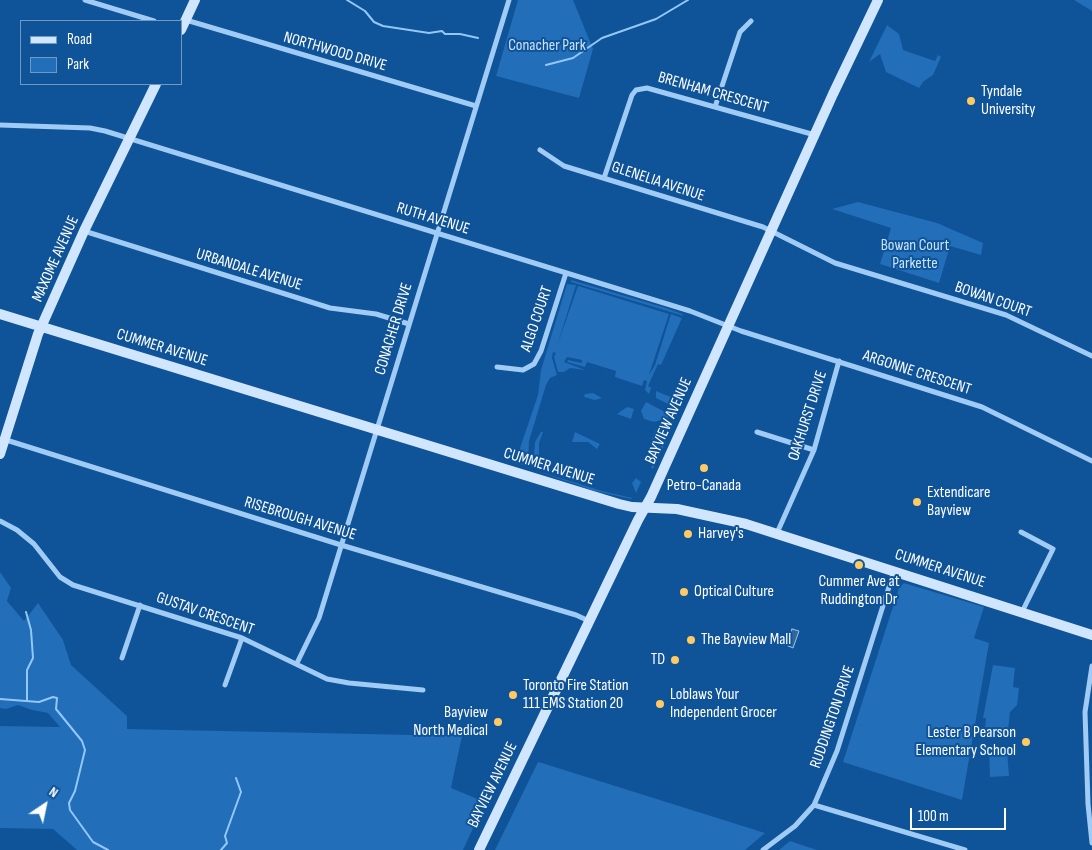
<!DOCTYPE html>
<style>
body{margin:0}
#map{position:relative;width:1092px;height:850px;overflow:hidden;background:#0f5399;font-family:"Sofia Sans Condensed",sans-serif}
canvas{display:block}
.legend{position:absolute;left:20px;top:20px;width:162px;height:65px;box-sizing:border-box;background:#0f5399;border:1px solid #6f98c2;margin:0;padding:6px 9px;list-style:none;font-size:15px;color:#fff}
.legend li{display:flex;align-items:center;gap:10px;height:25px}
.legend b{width:25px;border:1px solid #6f98c2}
.north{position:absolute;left:20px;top:780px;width:50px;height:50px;-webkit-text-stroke:4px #0f5399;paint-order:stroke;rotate:34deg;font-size:14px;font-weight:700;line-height:20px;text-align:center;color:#fff}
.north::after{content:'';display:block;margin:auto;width:18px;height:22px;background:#fff;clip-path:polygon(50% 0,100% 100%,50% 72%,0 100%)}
.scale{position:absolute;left:910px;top:808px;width:96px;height:22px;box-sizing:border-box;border:2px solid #fff;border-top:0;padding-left:6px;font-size:15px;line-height:18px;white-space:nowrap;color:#fff;-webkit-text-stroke:4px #0f5399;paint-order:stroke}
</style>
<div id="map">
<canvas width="1092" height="850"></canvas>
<ul class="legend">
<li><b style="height:6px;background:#d0e6fe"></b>Road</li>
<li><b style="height:14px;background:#226eb8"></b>Park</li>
</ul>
<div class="north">N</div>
<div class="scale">100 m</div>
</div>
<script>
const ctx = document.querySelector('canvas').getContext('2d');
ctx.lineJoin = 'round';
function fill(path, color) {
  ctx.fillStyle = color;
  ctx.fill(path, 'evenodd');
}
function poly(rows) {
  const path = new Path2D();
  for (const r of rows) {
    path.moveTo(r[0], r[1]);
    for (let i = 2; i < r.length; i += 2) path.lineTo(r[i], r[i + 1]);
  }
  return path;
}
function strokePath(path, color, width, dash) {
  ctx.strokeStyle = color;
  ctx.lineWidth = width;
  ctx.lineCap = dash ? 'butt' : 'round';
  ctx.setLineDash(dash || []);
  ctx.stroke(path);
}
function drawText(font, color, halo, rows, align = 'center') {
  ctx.font = font + ' "Sofia Sans Condensed",sans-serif';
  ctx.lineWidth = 4;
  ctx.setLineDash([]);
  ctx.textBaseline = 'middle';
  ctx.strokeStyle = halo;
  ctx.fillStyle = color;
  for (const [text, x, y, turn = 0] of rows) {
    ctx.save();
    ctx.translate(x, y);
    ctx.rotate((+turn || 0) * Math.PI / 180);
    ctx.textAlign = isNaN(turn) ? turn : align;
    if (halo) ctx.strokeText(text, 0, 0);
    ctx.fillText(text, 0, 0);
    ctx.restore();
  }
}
fill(poly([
 [518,0,573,0,593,49,579,98,496,76],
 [1074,0,1092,0,1092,11],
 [887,25,899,34,903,50,935,61,938,55,941,57,933,75,924,81,919,88,886,72,880,54,869,62],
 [858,202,937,223,983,243,981,255,950,246,939,283,880,264,891,228,832,209],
 [571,280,666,308,682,314,684,316,571,282],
 [567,284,576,285,557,346,578,286,669,314,649,375,655,365,671,314,682,318,661,365,658,364,648,386,651,388,649,394,645,390,647,381,644,380,642,386,615,377,616,371,587,362,585,367,567,362,568,360,582,363,582,360,567,357,564,362,585,370,570,368,564,372,558,372,554,357,556,353,553,352,552,358,557,375,550,378,546,385,529,441,528,460,524,465,515,463,538,395,541,370],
 [656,391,673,398,680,401,676,405,670,405,656,398],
 [593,393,602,398,595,400,584,397,585,394],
 [646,402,669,414,671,417,654,422,644,419,641,411],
 [627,407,634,409,631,419,617,414],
 [673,420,673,426,653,469,651,468],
 [669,423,659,446,655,444,652,439,655,431,659,426],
 [541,432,543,432,539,443,539,457,543,464,548,466,546,471,533,468,535,442],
 [575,432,600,444,597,449,588,442,572,442],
 [558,462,570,468,579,471,572,480,556,475],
 [534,470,602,491,632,498,631,499,595,491],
 [636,478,641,482,636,493,632,483],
 [0,572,11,588,7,601,24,621,38,603,63,640,71,665,127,716,127,729,462,736,451,788,485,802,463,850,77,850,53,829,0,828,0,726,60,727,48,713,32,710,18,705,6,709,0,708],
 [904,583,984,607,974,638,989,643,962,800,843,762,899,588],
 [993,665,1015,668,1013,687,1019,688,1017,705,1010,712,1008,730,985,727,986,718,983,718],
 [1007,751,1009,776,990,777,989,752],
 [538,762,542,763,765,833,745,850,495,850],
 [790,841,817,850,779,850]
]), '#226eb8');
const water = poly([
 [792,629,799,631,793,648,786,645,792,629]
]);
fill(water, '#346597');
strokePath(water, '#92c7f8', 1);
strokePath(poly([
 [347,0,365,11,374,22,383,26,429,33,442,31,445,34,460,34,478,38],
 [546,65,573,58,602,38,656,19,688,0],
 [26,612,31,630,33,658,27,670,27,700],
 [0,699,39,702,53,697,57,698,56,709,82,741,85,750,75,791,69,803,70,810,93,842,108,850],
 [221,850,227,843,225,836,241,792,236,778]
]), '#92c7f8', 2);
strokePath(poly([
 [85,0,154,21],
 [186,20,476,106],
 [715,107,740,32,751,21],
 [0,125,90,128,105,131,690,311,741,331,982,407,1092,461],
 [540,150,564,166,763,227,835,263,1006,315,1092,356],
 [604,178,632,95,636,90,647,88,815,135],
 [84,231,330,308,376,314,409,324],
 [497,367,523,370,534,364,541,351,566,273],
 [757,432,814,450],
 [3,439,341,545,576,615,589,621],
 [0,521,17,530,34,544,60,577,73,585,242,638,327,679,349,683,423,690],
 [1021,532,1053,549,1022,612],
 [777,533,814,450,839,361],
 [122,658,140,605],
 [297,663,319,618,509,0],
 [1092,666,1085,712,1088,804,1092,843],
 [225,685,242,638],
 [814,805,965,850],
 [763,850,795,826,814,805,837,751,894,571]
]), '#a0cbf5', 5);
strokePath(poly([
 [181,30,195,0],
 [0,314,619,504,632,507,677,509,746,524,1092,635],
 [0,454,38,334,84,231,156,84],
 [479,850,638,520,651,497,833,94,878,0]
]), '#d0e6fe', 10);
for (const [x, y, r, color] of [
 [971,101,5,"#ffc964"],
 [704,468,5,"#ffc964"],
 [917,502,5,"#ffc964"],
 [688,534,5,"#ffc964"],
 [859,565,5,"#ffc964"],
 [684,592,5,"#ffc964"],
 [691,640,5,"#ffc964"],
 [675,660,5,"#ffc964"],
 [513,695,5,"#ffc964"],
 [660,704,5,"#ffc964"],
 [498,722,5,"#ffc964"],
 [1026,742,5,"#ffc964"]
]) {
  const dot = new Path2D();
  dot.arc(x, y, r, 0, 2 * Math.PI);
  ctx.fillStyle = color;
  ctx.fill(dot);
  strokePath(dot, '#0f5399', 2);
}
drawText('16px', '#c9e4fe', '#0f5399', [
 ["Conacher Park",547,46],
 ["Bowan Court",915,246],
 ["Parkette",915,264]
]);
drawText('16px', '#fff', '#0f5399', [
 ["NORTHWOOD DRIVE",335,52,16],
 ["BRENHAM CRESCENT",713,93,16],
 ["GLENELIA AVENUE",658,182,18],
 ["RUTH AVENUE",433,219,17],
 ["MAXOME AVENUE",56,259,-66],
 ["URBANDALE AVENUE",249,270,17],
 ["BOWAN COURT",993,300,19],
 ["ALGO COURT",537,319,-71],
 ["CONACHER DRIVE",394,329,-73],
 ["CUMMER AVENUE",162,348,17],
 ["ARGONNE CRESCENT",917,373,18],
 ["OAKHURST DRIVE",808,416,-72],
 ["BAYVIEW AVENUE",669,421,-66],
 ["CUMMER AVENUE",549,467,17],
 ["RISEBROUGH AVENUE",300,519,17],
 ["CUMMER AVENUE",940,569,18],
 ["GUSTAV CRESCENT",205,614,19],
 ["RUDDINGTON DRIVE",833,717,-71],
 ["BAYVIEW AVENUE",493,785,-64]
]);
drawText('16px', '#fff', '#0f5399', [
 ["Tyndale",981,92],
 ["University",981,110],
 ["Petro-Canada",704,486,"center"],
 ["Extendicare",927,493],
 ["Bayview",927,511],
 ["Harvey's",698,534],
 ["Cummer Ave at",859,582,"center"],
 ["Ruddington Dr",859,600,"center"],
 ["Optical Culture",694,592],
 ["The Bayview Mall",701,640],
 ["TD",665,660,"right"],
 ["Toronto Fire Station",523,686],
 ["111 EMS Station 20",523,704],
 ["Loblaws Your",670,695],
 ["Independent Grocer",670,713],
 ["Bayview",488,713,"right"],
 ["North Medical",488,731,"right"],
 ["Lester B Pearson",1016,733,"right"],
 ["Elementary School",1016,751,"right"]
], 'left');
</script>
